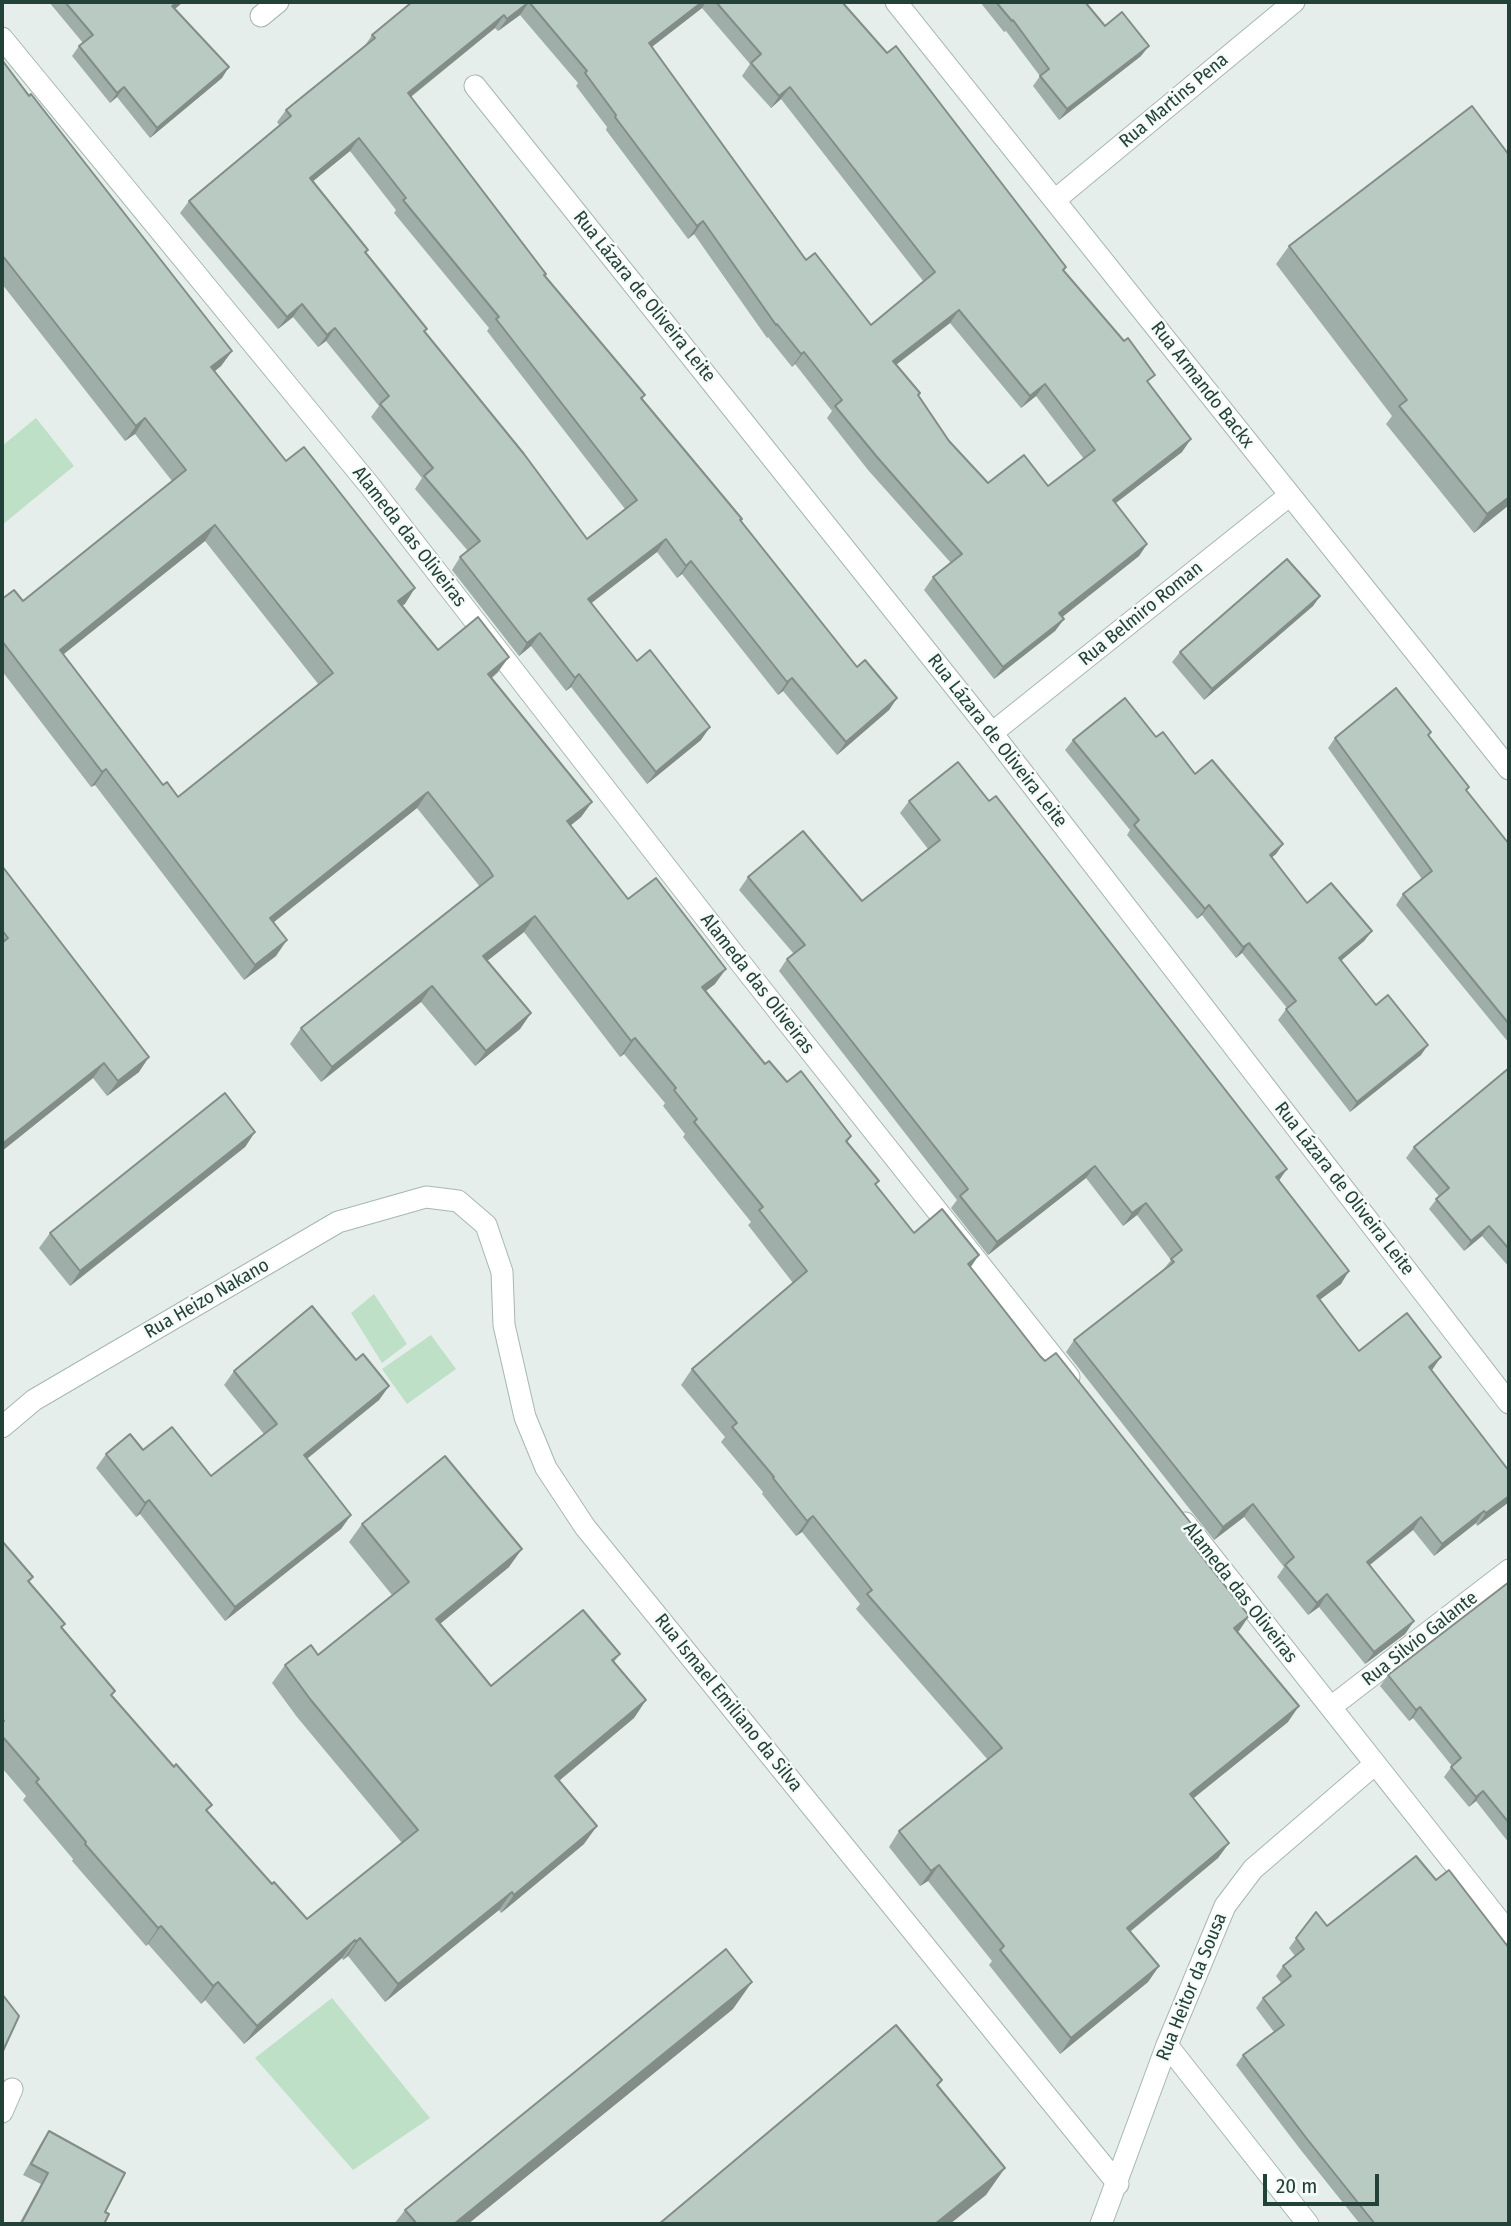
<!DOCTYPE html>
<meta charset="utf-8">
<style>
body{margin:0}
#map{position:relative;width:1511px;height:2226px;overflow:hidden;background:#e5eeea;font-family:"Fira Sans Condensed",sans-serif}
canvas{display:block}
.frame{position:absolute;inset:0;border:4px solid #224239;pointer-events:none}
.scale{position:absolute;left:1263px;top:2174px;width:116px;height:32px;box-sizing:border-box;border:4px solid #224239;border-top:0;padding-left:9px;font-size:21px;line-height:24px;white-space:nowrap;color:#224239;-webkit-text-stroke:5px #f6faf8;paint-order:stroke}
</style>
<div id="map">
<canvas width="1511" height="2226"></canvas>
<div class="frame"></div>
<div class="scale">20 m</div>
</div>
<script>
const ctx = document.querySelector('canvas').getContext('2d');
ctx.lineJoin = 'round';
function fill(path, color) {
  ctx.fillStyle = color;
  ctx.fill(path, 'evenodd');
}
function poly(rows) {
  const path = new Path2D();
  for (const r of rows) {
    path.moveTo(r[0], r[1]);
    for (let i = 2; i < r.length; i += 2) path.lineTo(r[i], r[i + 1]);
  }
  return path;
}
function strokePath(path, color, width, dash) {
  ctx.strokeStyle = color;
  ctx.lineWidth = width;
  ctx.lineCap = dash ? 'butt' : 'round';
  ctx.setLineDash(dash || []);
  ctx.stroke(path);
}
function drawText(font, color, halo, rows, align = 'center') {
  ctx.font = font + ' "Fira Sans Condensed",sans-serif';
  ctx.lineWidth = 5;
  ctx.setLineDash([]);
  ctx.textBaseline = 'middle';
  ctx.strokeStyle = halo;
  ctx.fillStyle = color;
  for (const [text, x, y, turn = 0] of rows) {
    ctx.save();
    ctx.translate(x, y);
    ctx.rotate((+turn || 0) * Math.PI / 180);
    ctx.textAlign = isNaN(turn) ? turn : align;
    if (halo) ctx.strokeText(text, 0, 0);
    ctx.fillText(text, 0, 0);
    ctx.restore();
  }
}
fill(poly([
 [36,418,74,466,2,525,2,446],
 [374,1294,407,1344,382,1363,351,1313],
 [431,1335,456,1369,407,1404,382,1369],
 [332,1998,430,2118,353,2170,255,2058]
]), '#bde0c6');
const minor = poly([
 [896,2,1509,769],
 [261,16,278,2],
 [2,38,370,486,750,975,1069,1377],
 [475,86,992,733,1509,1403],
 [1055,200,1294,2],
 [992,733,1290,495],
 [2,1427,34,1400,338,1222,426,1197,458,1201,486,1225,502,1272,504,1325,525,1417,546,1468,585,1527,1118,2184],
 [1185,1523,1509,1933],
 [1331,1707,1509,1570],
 [1167,2045,1308,2224],
 [2,2112,12,2089],
 [1101,2224,1167,2045,1225,1906,1253,1869,1375,1764]
]);
strokePath(minor, '#a7b7b1', 23);
strokePath(minor, '#fff', 21);
fill(poly([
 [49,2,183,2,175,9,222,78,150,138,117,97,110,103,72,56,79,46,83,43],
 [412,2,842,2,1063,271,1149,384,1182,452,1116,503,1147,544,1139,556,1062,617,1064,619,1055,631,994,679,924,590,933,577,951,563,868,470,827,418,832,411,795,364,792,367,768,337,767,338,694,234,688,239,606,130,607,127,576,86,578,83,520,15,498,31,495,28,411,97,544,276,645,395,642,399,741,520,857,667,897,698,889,710,837,755,783,691,778,695,682,574,677,578,657,552,591,603,701,740,647,784,571,687,566,691,531,646,519,656,452,570,460,557,468,551,415,489,422,478,371,417,379,406,326,341,318,347,293,317,278,329,180,213,189,201,280,126,277,122,286,110,364,47,372,35],
 [702,8,750,64,742,76,771,108,781,99,924,282,871,325,806,260,652,47],
 [350,151,396,210,394,213,489,328,487,331,625,509,587,539,425,332,427,329,366,253,368,250,312,182],
 [950,323,1021,408,1036,396,1084,459,1048,486,988,483,949,441,918,396,920,393,896,365],
 [980,2,1085,2,1105,26,1141,56,1059,120,1033,86,1040,76,1006,31,1004,32],
 [2,60,232,351,221,366,215,371,286,461,415,588,402,605,438,650,498,672,492,678,592,802,581,817,570,826,628,899,715,984,706,991,765,1064,851,1136,847,1143,876,1185,914,1233,970,1267,1040,1356,1198,1551,1238,1632,1288,1722,1193,1798,1229,1843,1218,1858,1130,1932,1159,1966,1148,1982,1060,2054,989,1965,992,1961,928,1881,920,1886,889,1847,899,1831,988,1760,856,1609,860,1604,802,1532,796,1536,762,1494,763,1492,721,1442,725,1437,681,1385,692,1369,793,1283,748,1225,751,1222,683,1137,685,1134,663,1106,665,1103,624,1054,620,1057,524,932,487,961,531,1013,520,1029,475,1066,421,1002,321,1082,290,1044,301,1028,479,886,477,883,417,808,273,922,276,956,244,980,95,785,91,787,2,671,2,599,23,601,172,481,135,434,125,441,2,284],
 [205,541,319,685,178,797,163,785,63,654],
 [1289,246,1509,505,1474,533,1386,424,1392,416,1276,264],
 [1320,596,1313,606,1204,700,1172,662,1180,652],
 [1431,732,1429,736,1469,787,1466,791,1509,844,1509,1043,1396,905,1403,894,1422,879,1328,748,1335,738],
 [1156,737,1195,774,1283,844,1276,854,1272,857,1307,903,1372,931,1364,941,1341,961,1376,1005,1421,1055,1350,1112,1278,1020,1287,1008,1242,953,1236,958,1202,915,1197,919,1127,835,1130,830,1065,750,1073,740],
 [909,801,1279,1181,1341,1284,1320,1299,1359,1351,1432,1370,1509,1502,1477,1526,1476,1523,1434,1556,1413,1530,1370,1565,1414,1621,1405,1634,1365,1664,1319,1607,1308,1615,1277,1577,1284,1567,1244,1517,1214,1540,1066,1352,1074,1340,1163,1270,1171,1260,1137,1215,1123,1226,1086,1178,988,1255,951,1208,957,1200,779,971,787,959,794,954,739,890,748,877,862,901,928,849,900,813],
 [2,866,139,1072,107,1096,93,1078,2,1151],
 [1509,1068,1509,1267,1482,1236,1464,1251,1429,1209,1439,1196,1406,1158,1414,1147],
 [255,1132,245,1147,70,1286,39,1248,50,1233],
 [356,1360,389,1386,379,1400,307,1459,351,1515,341,1529,225,1621,140,1514,136,1517,96,1468,106,1454,143,1450,211,1476,264,1434,224,1385,234,1371],
 [362,1524,509,1567,440,1624,491,1686,620,1654,614,1662,646,1700,634,1718,559,1781,584,1844,501,1913,499,1910,385,2002,348,1956,343,1960,342,1958,244,2044,205,2000,201,2004,148,1944,146,1946,72,1861,73,1859,23,1800,26,1796,2,1768,2,1541,33,1577,29,1583,112,1696,174,1767,212,1805,207,1811,272,1884,307,1919,402,1843,297,1717,272,1683,285,1665,318,1655,392,1595,349,1542],
 [1509,1582,1509,1843,1476,1801,1469,1807,1444,1777,1452,1766,1413,1718,1409,1721,1380,1686,1388,1675],
 [1316,1912,1509,2224,1360,2224,1300,2149,1236,2065,1243,2055,1274,2032,1256,2008,1263,1998,1281,1983,1276,1976,1283,1966,1295,1956,1289,1948],
 [733,2009,468,2224,394,2224,405,2210],
 [49,2131,105,2212,104,2224,19,2224,41,2184,23,2175,41,2143]
]), '#9faea8');
fill(poly([
 [178,2,183,2,165,17,172,6],
 [529,2,520,15,498,31,507,19],
 [702,2,706,2,702,8,640,56,649,43],
 [504,15,495,28,399,106,408,93],
 [1149,46,1141,56,1059,120,1067,109],
 [229,67,222,78,150,138,157,128],
 [124,87,117,97,110,103,117,93],
 [790,87,781,99,771,108,779,96],
 [359,138,350,151,301,191,310,178],
 [703,221,694,234,688,239,697,226],
 [302,304,293,317,278,329,287,317],
 [959,310,950,323,884,374,893,361],
 [335,328,326,341,318,347,327,335],
 [232,351,221,366,201,382,211,367],
 [804,352,795,364,792,367,801,354],
 [1045,384,1036,396,1021,408,1030,396],
 [145,418,135,434,125,441,136,426],
 [1191,439,1182,452,1104,512,1113,500],
 [1509,497,1509,505,1474,533,1487,514],
 [215,525,205,541,49,666,60,650],
 [666,539,657,552,580,612,588,599],
 [1147,544,1139,556,1051,626,1059,613],
 [691,561,682,574,677,578,686,566],
 [415,588,405,604,387,616,398,601],
 [1320,596,1313,606,1204,700,1212,689],
 [1064,619,1055,631,994,679,1003,667],
 [540,633,531,646,519,656,527,643],
 [509,657,498,672,478,689,488,674],
 [579,674,571,687,566,691,575,678],
 [792,678,783,691,778,695,787,682],
 [897,698,889,710,837,755,846,742],
 [710,727,701,740,647,784,656,772],
 [106,769,95,785,91,787,102,772],
 [428,792,417,808,259,934,270,918],
 [592,802,581,817,556,837,567,821],
 [1283,844,1276,854,1262,865,1270,855],
 [1209,905,1202,915,1197,919,1205,909],
 [535,916,524,932,473,972,483,956],
 [1372,931,1364,941,1331,969,1339,958],
 [287,940,276,956,244,980,255,965],
 [1249,943,1242,953,1236,958,1243,947],
 [726,969,715,984,691,1002,702,987],
 [432,986,421,1002,321,1082,332,1067],
 [531,1013,520,1029,475,1066,486,1051],
 [635,1038,624,1054,620,1057,631,1041],
 [1428,1045,1421,1055,1350,1112,1357,1102],
 [149,1057,139,1072,107,1096,118,1081],
 [104,1063,93,1078,2,1151,2,1144],
 [255,1132,245,1147,70,1286,80,1271],
 [1095,1166,1086,1178,988,1255,997,1242],
 [1287,1169,1278,1182,1276,1177],
 [1146,1203,1137,1215,1123,1226,1132,1213],
 [1489,1226,1482,1236,1464,1251,1471,1241],
 [979,1255,968,1271,968,1264],
 [1349,1271,1341,1284,1309,1308,1317,1296],
 [1441,1357,1432,1370,1420,1379,1429,1367],
 [389,1386,379,1400,294,1469,304,1455],
 [1509,1496,1509,1502,1477,1526,1486,1513],
 [149,1500,140,1514,136,1517,145,1503],
 [1253,1504,1244,1517,1214,1540,1223,1527],
 [1484,1511,1476,1523,1434,1556,1442,1544],
 [351,1515,341,1529,225,1621,235,1607],
 [813,1516,802,1532,796,1536,807,1521],
 [1421,1517,1413,1530,1358,1574,1367,1562],
 [522,1549,509,1567,424,1637,436,1619],
 [1327,1594,1319,1607,1308,1615,1317,1603],
 [1249,1616,1239,1631,1223,1643,1234,1628],
 [1414,1621,1405,1634,1365,1664,1374,1652],
 [646,1700,634,1718,543,1794,555,1776],
 [1299,1706,1288,1722,1179,1810,1190,1794],
 [1420,1707,1413,1718,1409,1721,1416,1710],
 [1483,1791,1476,1801,1469,1807,1476,1797],
 [597,1826,584,1844,501,1913,514,1895],
 [1229,1843,1218,1858,1116,1943,1127,1928],
 [939,1865,928,1881,920,1886,931,1871],
 [512,1892,499,1910,385,2002,398,1984],
 [161,1926,148,1944,146,1946,158,1928],
 [360,1938,348,1956,343,1960,356,1942],
 [355,1940,342,1958,244,2044,257,2026],
 [1159,1966,1148,1982,1060,2054,1071,2038],
 [218,1982,205,2000,201,2004,213,1986],
 [752,1982,733,2009,468,2224,454,2224],
 [1005,2168,986,2195,950,2224,935,2224]
]), '#828d88');
const building = poly([
 [65,2,178,2,172,6,229,67,157,128,124,87,117,93,79,46,93,35,65,2],
 [412,2,702,2,649,43,806,260,815,253,871,325,935,272,790,87,779,96,751,63,761,54,716,2,842,2,887,53,896,46,1066,267,1063,270,1124,341,1128,338,1155,375,1147,381,1191,439,1113,500,1147,544,1059,613,1064,619,1003,667,933,577,962,554,877,457,835,406,842,400,804,352,801,354,777,324,776,325,703,221,697,226,615,117,616,115,585,73,587,71,529,2,507,19,504,15,408,93,546,274,544,275,645,395,641,398,742,519,740,520,857,667,865,660,897,698,846,742,792,678,787,682,691,561,686,566,666,539,588,599,637,661,650,650,710,727,656,772,579,674,575,678,540,633,527,643,460,557,480,541,424,476,433,468,380,404,389,396,335,328,327,335,302,304,287,317,189,201,291,116,286,110,375,38,372,35,412,2],
 [359,138,406,198,403,200,499,317,496,319,637,500,587,539,524,454,424,331,427,329,365,252,368,250,310,178,359,138],
 [959,310,1030,396,1045,384,1095,450,1048,486,1024,455,988,483,949,441,918,395,920,393,893,361,959,310],
 [996,2,1085,2,1105,26,1122,12,1149,46,1067,109,1040,76,1049,69,1013,20,1012,21,996,2],
 [2,60,29,96,31,94,232,351,211,367,286,461,304,447,415,588,398,601,438,650,478,617,509,657,488,674,592,802,567,821,628,899,656,878,726,969,702,987,765,1064,769,1061,787,1082,801,1071,851,1136,846,1141,879,1181,875,1184,914,1233,942,1209,979,1255,968,1264,1040,1356,1045,1361,1056,1353,1205,1541,1195,1548,1249,1616,1234,1628,1299,1706,1190,1794,1229,1843,1127,1928,1159,1966,1071,2038,1000,1950,1004,1946,939,1865,931,1871,899,1831,1002,1748,867,1594,872,1590,813,1516,807,1521,773,1478,774,1477,732,1427,737,1423,692,1369,807,1271,759,1210,763,1207,694,1122,697,1119,674,1090,676,1088,635,1038,631,1041,535,916,483,956,531,1013,486,1051,432,986,332,1067,301,1028,493,876,488,868,428,792,270,918,287,940,255,965,106,769,102,772,2,641,2,599,14,590,23,601,186,470,145,418,136,426,2,255,2,60],
 [215,525,333,673,178,797,167,782,163,785,60,650,215,525],
 [1472,106,1509,155,1509,497,1487,514,1399,406,1407,400,1289,246,1472,106],
 [1287,559,1320,596,1212,689,1180,652,1287,559],
 [1396,688,1431,732,1428,735,1469,787,1466,790,1509,844,1509,1024,1403,894,1432,871,1335,738,1396,688],
 [1125,698,1156,737,1163,732,1195,774,1212,760,1283,844,1270,855,1307,903,1331,883,1372,931,1339,958,1376,1005,1388,995,1428,1045,1357,1102,1286,1009,1296,1001,1249,943,1243,947,1209,905,1205,909,1134,825,1139,820,1073,740,1125,698],
 [958,762,989,801,996,796,1287,1169,1276,1177,1349,1271,1317,1296,1338,1324,1359,1351,1407,1313,1441,1357,1429,1367,1509,1471,1509,1496,1486,1513,1484,1511,1442,1544,1421,1517,1367,1562,1414,1621,1374,1652,1327,1594,1317,1603,1285,1565,1294,1557,1253,1504,1223,1527,1074,1340,1174,1262,1171,1259,1182,1250,1146,1203,1132,1213,1095,1166,997,1242,960,1196,968,1189,787,959,805,945,748,877,803,831,862,901,940,840,909,801,958,762],
 [2,866,149,1057,118,1081,104,1063,2,1144,2,943,8,938,2,930,2,866],
 [1509,1068,1509,1249,1489,1226,1471,1241,1436,1199,1449,1188,1414,1147,1509,1068],
 [225,1093,255,1132,80,1271,50,1233,225,1093],
 [312,1306,356,1360,363,1354,389,1386,304,1455,351,1515,235,1607,149,1500,145,1503,106,1454,130,1434,143,1450,172,1427,211,1476,277,1424,234,1371,312,1306],
 [445,1456,522,1549,436,1619,491,1686,583,1610,620,1654,612,1660,646,1700,555,1776,597,1826,514,1895,512,1892,398,1984,360,1938,356,1942,355,1940,257,2026,218,1982,213,1986,161,1926,158,1928,85,1844,86,1842,36,1782,39,1779,2,1736,2,1723,4,1721,2,1718,2,1541,33,1577,28,1581,65,1624,61,1627,115,1691,111,1695,174,1767,176,1764,212,1805,206,1810,272,1884,274,1882,307,1919,418,1830,310,1699,285,1665,311,1645,318,1655,409,1582,362,1524,445,1456],
 [1509,1582,1509,1823,1483,1791,1476,1797,1451,1767,1461,1758,1420,1707,1416,1710,1388,1675,1509,1582],
 [1416,1856,1436,1880,1449,1870,1509,1948,1509,2224,1375,2224,1307,2139,1243,2055,1284,2025,1263,1998,1291,1976,1283,1966,1304,1949,1296,1938,1316,1912,1327,1926,1416,1856],
 [726,1949,752,1982,454,2224,417,2224,405,2210,726,1949],
 [2,1994,19,2016,2,2053,2,1994],
 [896,2025,942,2080,937,2085,1005,2168,935,2224,659,2224,896,2025],
 [49,2131,125,2173,105,2212,109,2214,104,2224,21,2224,48,2173,31,2164,49,2131]
]);
fill(building, '#b9cac3');
strokePath(building, '#828d88', 2);
drawText('19px', '#224239', '#f6faf8', [
 ["Rua Martins Pena",1174,101,-40],
 ["Rua Lázara de Oliveira Leite",644,297,51],
 ["Rua Armando Backx",1202,385,52],
 ["Alameda das Oliveiras",409,537,52],
 ["Rua Belmiro Roman",1141,614,-39],
 ["Rua Lázara de Oliveira Leite",997,741,52],
 ["Alameda das Oliveiras",757,984,52],
 ["Rua Lázara de Oliveira Leite",1344,1189,52],
 ["Rua Heizo Nakano",207,1299,-30],
 ["Alameda das Oliveiras",1240,1593,52],
 ["Rua Silvio Galante",1420,1639,-38],
 ["Rua Ismael Emiliano da Silva",728,1703,51],
 ["Rua Heitor da Sousa",1192,1987,-68]
]);
</script>
